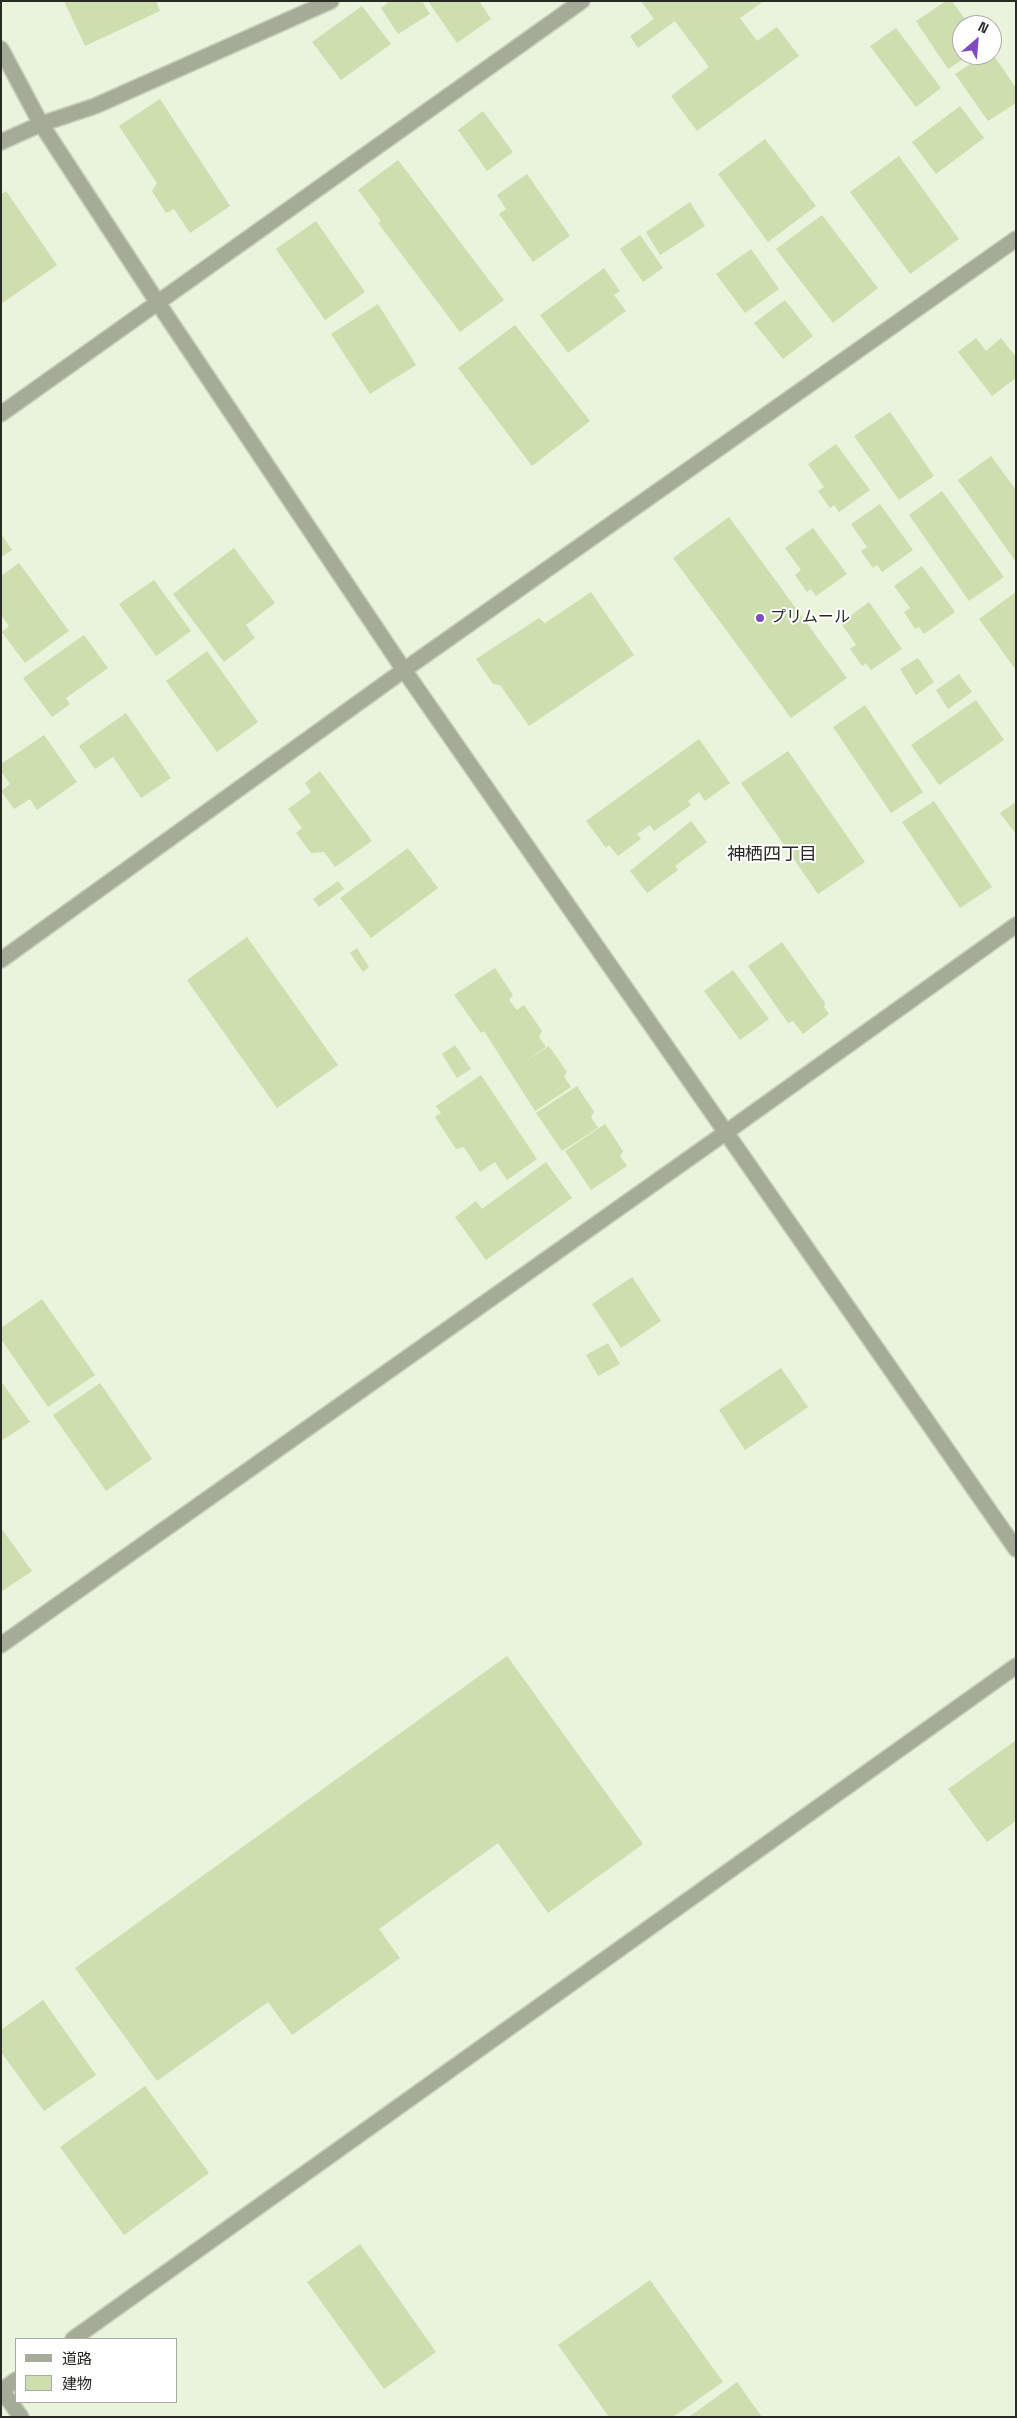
<!DOCTYPE html>
<meta charset="utf-8">
<style>
body{margin:0}
#map{position:relative;width:1017px;height:2418px;overflow:hidden;background:#eaf3db;font-family:"Space Grotesk","Noto Sans JP",sans-serif}
canvas{display:block}
.frame{position:absolute;inset:0;border:2px solid #282b23;pointer-events:none}
.legend{position:absolute;left:15px;top:2338px;width:162px;height:65px;box-sizing:border-box;background:#fff;border:1px solid #a9aaa7;margin:0;padding:6px 9px;list-style:none;font-size:15px;color:#282b23}
.legend li{display:flex;align-items:center;gap:10px;height:25px}
.legend b{width:25px;border:1px solid #a9aaa7}
.north{position:absolute;left:952px;top:15px;width:50px;height:50px;box-sizing:border-box;background:#fff;border:1px solid #a9aaa7;border-radius:50%;rotate:27deg;font-size:14px;font-weight:700;line-height:20px;text-align:center;color:#282b23}
.north::after{content:'';display:block;margin:auto;width:18px;height:22px;background:#804ac1;clip-path:polygon(50% 0,100% 100%,50% 72%,0 100%)}
</style>
<div id="map">
<canvas width="1017" height="2418"></canvas>
<div class="frame"></div>
<ul class="legend">
<li><b style="height:6px;background:#a4ac98"></b>道路</li>
<li><b style="height:14px;background:#cddeaf"></b>建物</li>
</ul>
<div class="north">N</div>
</div>
<script>
const ctx = document.querySelector('canvas').getContext('2d');
ctx.lineJoin = 'round';
function fill(path, color) {
  ctx.fillStyle = color;
  ctx.fill(path, 'evenodd');
}
function poly(rows) {
  const path = new Path2D();
  for (const r of rows) {
    path.moveTo(r[0], r[1]);
    for (let i = 2; i < r.length; i += 2) path.lineTo(r[i], r[i + 1]);
  }
  return path;
}
function strokePath(path, color, width, dash) {
  ctx.strokeStyle = color;
  ctx.lineWidth = width;
  ctx.lineCap = dash ? 'butt' : 'round';
  ctx.setLineDash(dash || []);
  ctx.stroke(path);
}
function drawText(font, color, halo, rows, align = 'center') {
  ctx.font = font + ' "Space Grotesk","Noto Sans JP",sans-serif';
  ctx.lineWidth = 4;
  ctx.setLineDash([]);
  ctx.textBaseline = 'middle';
  ctx.strokeStyle = halo;
  ctx.fillStyle = color;
  for (const [text, x, y, turn = 0] of rows) {
    ctx.save();
    ctx.translate(x, y);
    ctx.rotate((+turn || 0) * Math.PI / 180);
    ctx.textAlign = isNaN(turn) ? turn : align;
    if (halo) ctx.strokeText(text, 0, 0);
    ctx.fillText(text, 0, 0);
    ctx.restore();
  }
}
fill(poly([
 [64,1,156,1,160,11,85,46],
 [390,1,422,1,430,14,398,34,381,8],
 [428,1,479,1,491,19,457,43],
 [641,1,764,1,740,18,757,41,777,27,799,56,697,131,671,96,709,67,675,21,638,48,630,36,654,19],
 [946,1,952,1,969,25,962,25,962,55,969,55,948,69,916,21],
 [362,6,391,44,341,80,312,42],
 [896,28,941,88,916,107,870,46],
 [992,53,1016,88,1016,103,988,121,955,74,984,55,992,55],
 [160,99,230,206,190,233,174,209,166,213,152,191,157,183,119,126],
 [960,106,984,138,936,174,912,142],
 [483,111,513,152,487,171,458,130],
 [765,139,816,206,768,242,718,174],
 [899,156,959,239,910,274,850,192],
 [398,160,504,300,460,332,378,223,381,221,358,190],
 [527,174,570,236,533,262,499,214,506,209,497,195],
 [6,191,57,265,1,304,1,195],
 [690,202,705,226,660,255,646,232],
 [822,215,878,288,833,323,776,249],
 [316,221,365,292,325,320,276,249],
 [640,235,663,268,643,282,620,249],
 [751,249,779,289,745,313,716,274],
 [604,268,620,291,614,295,626,311,568,353,540,315],
 [785,300,813,336,783,359,754,323],
 [378,304,416,365,370,394,331,334],
 [515,325,590,421,532,466,458,368],
 [976,338,986,351,1001,338,1016,357,1016,378,992,396,958,352],
 [890,412,934,476,899,500,854,436],
 [836,444,870,490,839,512,834,505,830,508,818,491,824,487,808,464],
 [991,456,1016,490,1016,562,958,480],
 [942,491,1004,577,969,601,909,515],
 [880,504,913,550,882,572,877,565,873,568,861,551,867,547,851,524],
 [729,517,847,678,791,718,673,558],
 [813,528,847,574,816,596,811,589,807,592,795,575,801,570,785,548],
 [1,534,12,550,1,557],
 [234,548,275,603,246,625,255,638,224,662,173,594],
 [19,563,69,631,25,663,2,632,9,626,1,615,1,576],
 [922,566,955,612,924,634,919,627,915,629,904,612,910,608,894,586],
 [154,580,191,631,156,656,119,604],
 [591,592,634,655,529,726,500,685,493,684,476,659,539,618,545,623],
 [1016,592,1016,670,979,619],
 [869,602,902,649,871,670,866,663,862,666,850,649,856,645,841,623],
 [84,635,108,668,66,698,70,704,52,717,23,678],
 [207,651,258,722,217,752,166,681],
 [918,658,934,682,916,695,900,669],
 [959,674,972,692,948,709,936,690],
 [976,700,1004,740,939,785,911,745],
 [865,705,923,792,891,813,833,727],
 [126,713,171,778,141,798,113,757,95,769,79,746],
 [44,735,77,782,37,810,30,799,14,809,1,791,10,784,1,771,1,764],
 [699,739,730,783,705,801,699,792,688,801,691,805,654,831,650,825,637,834,641,839,618,856,609,845,606,848,586,821],
 [788,751,865,862,818,894,741,783],
 [320,771,372,841,335,867,324,852,311,853,296,833,302,828,288,809,311,792,305,783],
 [934,801,992,887,960,908,902,822],
 [1016,802,1016,834,1000,813],
 [691,821,707,842,675,866,678,870,647,893,630,871],
 [408,848,438,888,371,938,340,898],
 [338,881,344,889,319,907,313,899],
 [247,937,338,1065,277,1108,187,980],
 [782,942,825,1003,824,1007,829,1014,803,1034,793,1021,788,1023,748,966],
 [357,948,369,967,363,972,350,953],
 [495,968,513,995,509,1000,517,1010,524,1005,542,1031,539,1037,546,1047,520,1065,549,1046,567,1072,564,1077,571,1087,535,1111,484,1031,481,1033,454,995],
 [733,970,769,1019,740,1040,704,991],
 [455,1045,471,1069,457,1078,442,1054],
 [481,1075,537,1159,507,1180,495,1162,480,1172,464,1147,456,1149,435,1117,441,1113,436,1106],
 [577,1086,594,1112,591,1117,598,1128,562,1151,536,1113],
 [605,1124,623,1151,620,1156,627,1166,591,1190,565,1151],
 [546,1162,572,1198,486,1260,455,1217,476,1201,482,1209],
 [632,1277,661,1321,621,1348,592,1304],
 [42,1299,95,1375,48,1407,1,1339,1,1328],
 [608,1343,620,1364,598,1376,586,1355],
 [781,1368,808,1407,745,1450,719,1410],
 [1,1381,30,1422,1,1441],
 [100,1383,152,1459,106,1491,53,1415],
 [1,1528,32,1571,1,1592],
 [507,1656,643,1844,548,1913,498,1843,379,1929,400,1958,292,2035,268,2002,157,2081,75,1968],
 [1016,1740,1016,1821,987,1842,948,1789],
 [43,2000,96,2075,44,2111,1,2052,1,2030],
 [145,2086,209,2173,124,2235,60,2147],
 [360,2244,436,2352,384,2389,307,2282],
 [650,2280,723,2382,673,2417,609,2417,558,2345],
 [737,2382,762,2417,689,2417]
]), '#cddeaf');
const minor = poly([
 [1,49,41,124,158,303,404,670,1016,1549],
 [1,142,41,124,95,106,331,1],
 [1,414,582,1],
 [1,960,404,670,1016,239],
 [1,1645,725,1133,1016,925],
 [73,2339,1016,1666],
 [1,2389,21,2417],
 [1,2391,16,2380]
]);
strokePath(minor, '#c7cfba', 18);
strokePath(minor, '#a4ac98', 15);
for (const [x, y, r, color] of [
 [760,618,5,"#804ac1"]
]) {
  const dot = new Path2D();
  dot.arc(x, y, r, 0, 2 * Math.PI);
  ctx.fillStyle = color;
  ctx.fill(dot);
  strokePath(dot, '#fff', 2);
}
drawText('16px', '#282b23', '#fff', [
 ["プリムール",770,618]
], 'left');
drawText('18px', '#282b23', '#fff', [
 ["神栖四丁目",772,855]
]);
</script>
